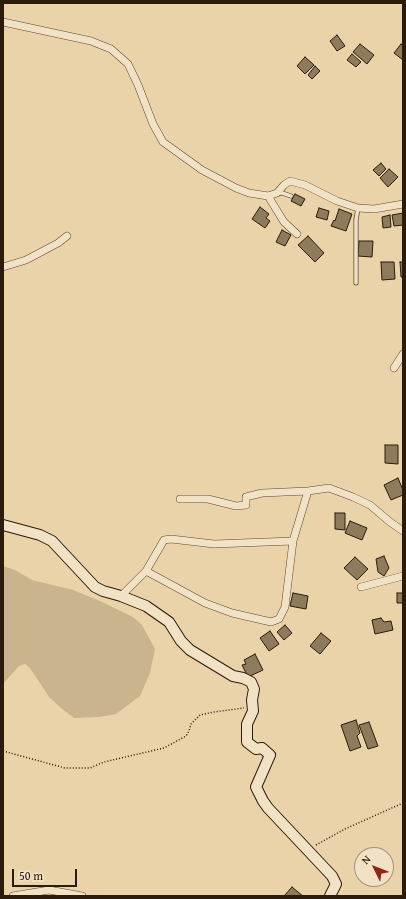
<!DOCTYPE html>
<style>
body{margin:0}
#map{position:relative;width:406px;height:899px;overflow:hidden;background:#ead3a8;font-family:"Gentium Book Plus",serif}
canvas{display:block}
.frame{position:absolute;inset:0;border:4px solid #2a1b0a;pointer-events:none}
.north{position:absolute;left:354px;top:847px;width:40px;height:40px;box-sizing:border-box;background:#f1e2c6;border:1px solid #a1927b;border-radius:50%;rotate:313deg;font-size:11px;font-weight:700;line-height:16px;text-align:center;color:#2a1b0a}
.north::after{content:'';display:block;margin:auto;width:14px;height:18px;background:#8f2418;clip-path:polygon(50% 0,100% 100%,50% 72%,0 100%)}
.scale{position:absolute;left:12px;top:869px;width:65px;height:18px;box-sizing:border-box;border:2px solid #2a1b0a;border-top:0;padding-left:5px;font-size:12px;line-height:14px;white-space:nowrap;color:#2a1b0a;-webkit-text-stroke:3px #f1e2c6;paint-order:stroke}
</style>
<div id="map">
<canvas width="406" height="899"></canvas>
<div class="frame"></div>
<div class="north">N</div>
<div class="scale">50 m</div>
</div>
<script>
const ctx = document.querySelector('canvas').getContext('2d');
ctx.lineJoin = 'round';
function fill(path, color) {
  ctx.fillStyle = color;
  ctx.fill(path, 'evenodd');
}
function poly(rows) {
  const path = new Path2D();
  for (const r of rows) {
    path.moveTo(r[0], r[1]);
    for (let i = 2; i < r.length; i += 2) path.lineTo(r[i], r[i + 1]);
  }
  return path;
}
function strokePath(path, color, width, dash) {
  ctx.strokeStyle = color;
  ctx.lineWidth = width;
  ctx.lineCap = dash ? 'butt' : 'round';
  ctx.setLineDash(dash || []);
  ctx.stroke(path);
}
fill(poly([
 [3,566,15,570,32,580,73,590,100,601,133,617,142,625,155,649,150,673,140,696,116,714,99,717,74,718,61,708,49,697,30,668,25,664,19,666,3,684]
]), '#c9b48d');
const building = poly([
 [337,35,345,46,337,51,330,41,337,35],
 [360,44,374,55,367,64,353,52,360,44],
 [401,44,403,46,403,60,394,53,401,44],
 [352,54,361,62,356,67,347,60,352,54],
 [305,57,314,65,305,74,297,66,305,57],
 [315,66,320,71,312,79,308,75,315,66],
 [381,163,386,169,379,176,373,170,381,163],
 [389,169,398,177,388,187,380,178,389,169],
 [295,194,305,199,301,206,291,201,295,194],
 [260,207,269,214,266,218,270,221,265,228,252,219,260,207],
 [319,208,329,211,327,220,316,217,319,208],
 [339,209,352,214,346,231,331,226,334,220,335,221,339,209],
 [403,213,403,225,394,226,392,215,403,213],
 [390,215,391,227,383,228,382,217,390,215],
 [282,230,291,235,285,246,276,242,282,230],
 [308,236,324,253,315,262,298,245,308,236],
 [359,241,373,241,372,257,358,256,359,241],
 [381,262,394,262,395,279,382,280,381,262],
 [400,262,403,262,403,277,401,277,400,262],
 [385,445,398,445,398,464,385,463,385,445],
 [398,478,403,490,403,495,391,500,384,485,398,478],
 [335,513,345,513,345,530,335,529,335,513],
 [350,521,367,528,362,540,345,533,350,521],
 [384,556,389,568,384,576,378,572,376,559,384,556],
 [355,557,368,569,357,580,344,568,355,557],
 [293,593,308,596,306,609,290,606,293,593],
 [397,593,403,593,403,603,397,603,397,593],
 [381,618,384,622,391,621,393,630,375,634,372,620,381,618],
 [285,625,292,633,284,640,277,632,285,625],
 [270,631,279,644,269,651,260,638,270,631],
 [321,633,331,641,320,654,310,646,321,633],
 [255,654,263,670,248,677,242,665,246,664,244,660,255,654],
 [356,720,360,733,357,736,361,747,350,751,341,725,356,720],
 [369,722,378,746,368,749,359,725,369,722],
 [292,887,303,896,284,896,292,887]
]);
fill(building, '#8e7b5c');
strokePath(building, '#2a1b0a', 1);
const lane = poly([
 [278,193,282,193,291,196],
 [356,283,356,220,358,208]
]);
const street = poly([
 [3,22,91,41,111,49,128,64,138,85,153,124,163,142,202,170,236,188,249,193,268,196,277,193,284,185,290,181,305,185,337,201,358,208,374,209,403,204],
 [268,196,284,222,297,234],
 [3,267,26,260,58,243,67,236],
 [394,368,403,354],
 [180,499,208,499,236,506,246,505,246,497,262,493,308,491],
 [146,571,205,603,232,613,271,622,279,619,285,607,293,541,308,491,329,488,353,497,370,505,390,522,403,531],
 [361,587,403,576],
 [121,596,146,571,164,540,171,539,214,544,293,541],
 [13,896,49,890,82,896]
]);
const secondary = poly([
 [3,525,40,535,52,541,95,587,103,591,121,596,146,606,169,622,181,641,190,650,233,676,243,678,251,682,254,689,252,700,253,711,247,724,247,742,256,749,262,748,270,755,256,787,263,801,268,808,332,876,336,884,330,896]
]);
strokePath(lane, '#5a4932', 5);
strokePath(street, '#5a4932', 8);
strokePath(secondary, '#2a1b0a', 12);
strokePath(poly([
 [3,751,65,768,90,768,104,762,164,748,186,736,189,731,191,724,200,715,214,712,244,708],
 [316,845,345,829,403,803]
]), '#2a1b0a', 1.5, [1, 2]);
strokePath(lane, '#f1e2c6', 3.5);
strokePath(street, '#f1e2c6', 7);
strokePath(secondary, '#f1e2c6', 10);
</script>
